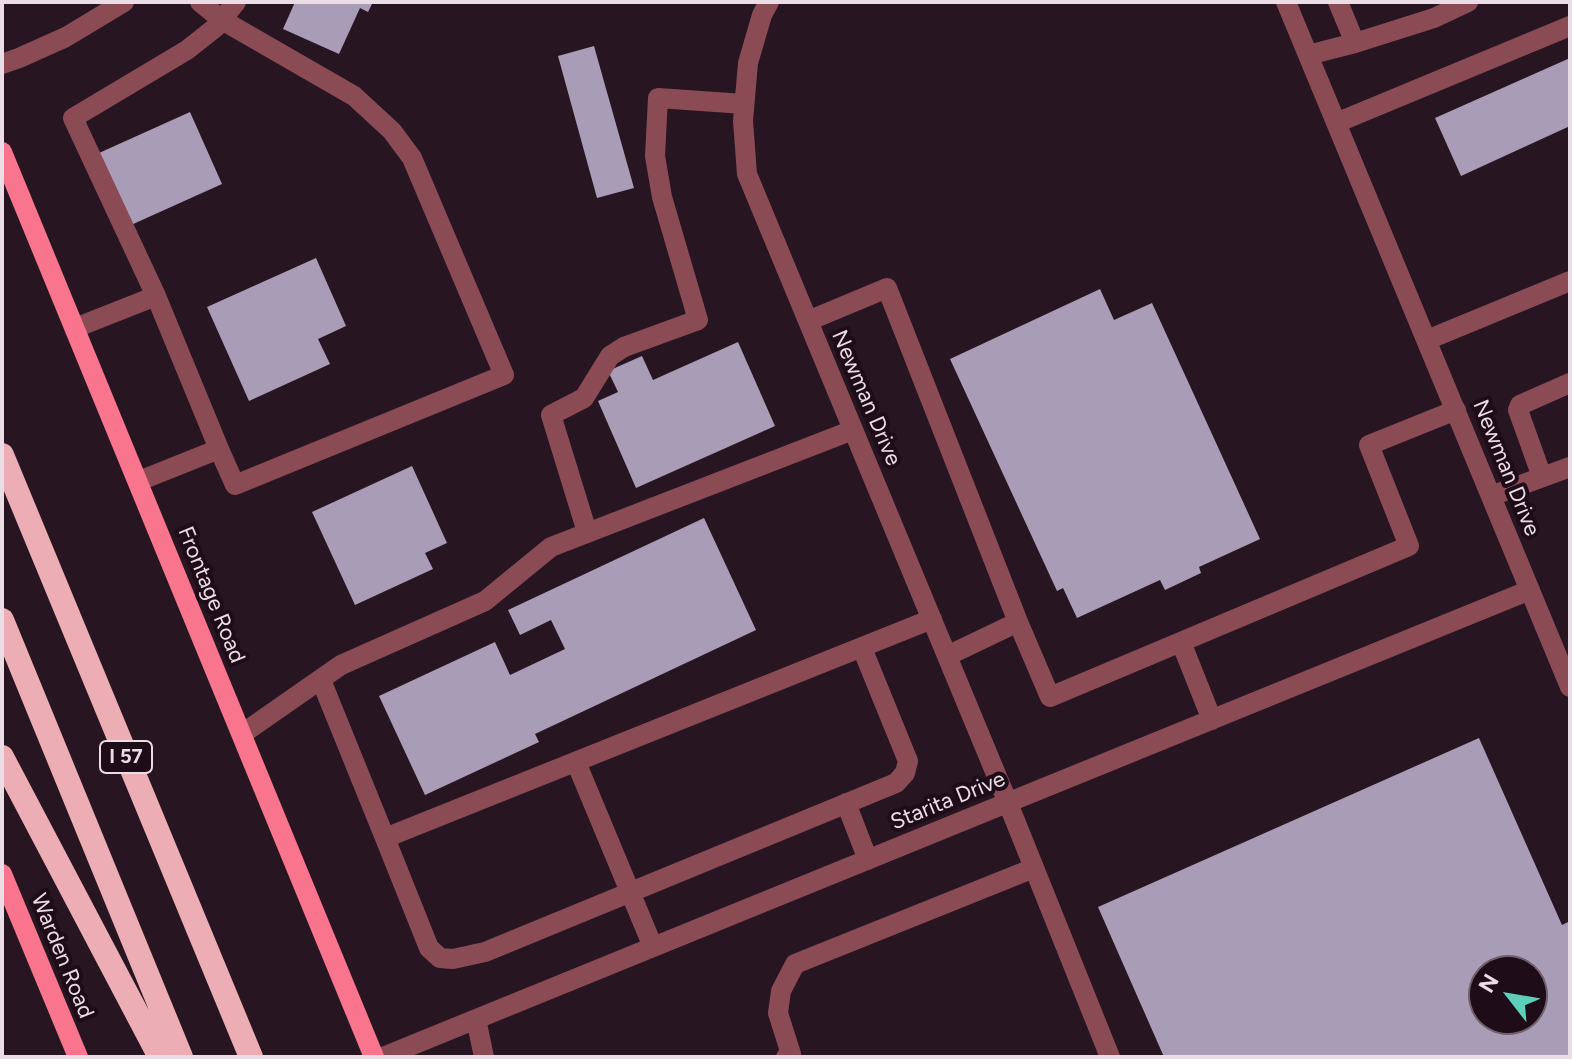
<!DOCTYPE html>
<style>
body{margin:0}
#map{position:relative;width:1572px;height:1059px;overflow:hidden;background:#281522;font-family:Figtree,sans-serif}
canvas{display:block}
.frame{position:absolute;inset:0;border:4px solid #ebdde6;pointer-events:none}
.north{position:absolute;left:1468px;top:955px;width:80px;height:80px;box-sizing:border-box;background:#1e0c19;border:2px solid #70606b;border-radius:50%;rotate:301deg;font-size:22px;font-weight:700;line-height:32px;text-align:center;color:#ebdde6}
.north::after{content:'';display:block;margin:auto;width:28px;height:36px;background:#5dceb9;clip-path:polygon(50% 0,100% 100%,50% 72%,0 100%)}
</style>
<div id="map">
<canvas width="1572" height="1059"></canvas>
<div class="frame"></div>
<div class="north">N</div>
</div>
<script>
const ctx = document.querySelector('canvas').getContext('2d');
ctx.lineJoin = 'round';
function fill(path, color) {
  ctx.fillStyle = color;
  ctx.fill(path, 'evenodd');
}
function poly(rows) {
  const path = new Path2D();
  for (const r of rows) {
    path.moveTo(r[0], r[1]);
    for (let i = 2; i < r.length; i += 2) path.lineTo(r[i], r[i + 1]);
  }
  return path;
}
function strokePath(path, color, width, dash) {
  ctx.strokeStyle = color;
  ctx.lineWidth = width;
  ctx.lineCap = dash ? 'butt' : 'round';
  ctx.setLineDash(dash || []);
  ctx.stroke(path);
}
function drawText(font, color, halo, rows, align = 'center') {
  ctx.font = font + ' Figtree,sans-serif';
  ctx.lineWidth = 8;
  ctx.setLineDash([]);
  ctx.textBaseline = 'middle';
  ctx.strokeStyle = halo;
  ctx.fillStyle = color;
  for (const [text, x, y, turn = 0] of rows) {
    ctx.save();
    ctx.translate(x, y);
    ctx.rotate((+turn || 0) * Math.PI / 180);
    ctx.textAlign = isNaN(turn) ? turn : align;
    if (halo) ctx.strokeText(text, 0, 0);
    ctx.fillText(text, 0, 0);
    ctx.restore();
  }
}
fill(poly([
 [295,2,373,2,368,12,360,8,339,54,283,29],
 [594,46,634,188,597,198,558,56],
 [1570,58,1570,126,1461,176,1435,118],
 [190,112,222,184,131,225,99,153],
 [316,258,346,326,318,339,330,364,249,401,207,307],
 [1100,289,1114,320,1152,303,1260,539,1199,567,1201,573,1165,590,1160,580,1077,618,1063,588,1057,591,950,359],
 [738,342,775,426,636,488,598,401,618,392,608,371,642,356,653,380],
 [412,466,447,543,425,553,433,569,355,605,312,512],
 [704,518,756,630,535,734,539,742,425,795,379,696,495,642,510,675,565,649,551,620,520,635,508,610],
 [1479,738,1562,925,1570,921,1570,1057,1164,1057,1098,907],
 [1484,971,1532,971,1532,1019,1484,1019]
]), '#a99cb6');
strokePath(poly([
 [200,2,222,20,354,96,392,131,412,158,504,375,235,485,219,449],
 [769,2,762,15,748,63,743,121,747,174,1008,803,1110,1057],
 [1286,2,1570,687],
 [1338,2,1355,43],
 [1308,55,1355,43,1434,18,1468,2],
 [2,64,19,58,66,37,124,2],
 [1336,123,1570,26],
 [156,296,73,118,187,50,216,27,236,2],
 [808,321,887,288,1018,622,947,656],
 [75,328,156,296,219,449,139,481],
 [1427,340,1570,281],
 [1542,477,1518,410,1520,405,1570,383],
 [1491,496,1570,467],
 [587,532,551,415,584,398,610,356,624,347,698,320,662,197,655,156,658,98,744,104],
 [1018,622,1050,697,1409,546,1369,445,1456,410],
 [1181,642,1212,720],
 [321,680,385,838,932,619],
 [242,734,341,665,485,601,551,547,853,430],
 [576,762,653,947],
 [846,803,868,860],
 [385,838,429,948,440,958,453,959,485,952,896,783,905,773,908,761,862,648],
 [476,1019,484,1057],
 [383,1057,1530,590],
 [786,1057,791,1054,778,1013,781,991,795,964,1034,868]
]), '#8a4b54', 20);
strokePath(poly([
 [2,152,374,1057],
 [2,874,78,1057]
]), '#f8758d', 20);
strokePath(poly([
 [2,455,251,1057],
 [2,620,181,1057],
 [2,757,160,1057]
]), '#edadb5', 24);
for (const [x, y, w] of [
 [126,757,52]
]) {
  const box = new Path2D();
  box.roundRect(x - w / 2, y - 16, w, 32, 6);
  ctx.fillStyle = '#1e0c19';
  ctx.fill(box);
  strokePath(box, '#ebdde6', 2);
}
drawText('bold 20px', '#ebdde6', null, [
 ["I 57",126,757]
]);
drawText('22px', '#ebdde6', '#1e0c19', [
 ["Newman Drive",866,398,67],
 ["Newman Drive",1506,468,68],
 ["Frontage Road",211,595,68],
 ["Starita Drive",948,801,-22],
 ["Warden Road",62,956,68]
]);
</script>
